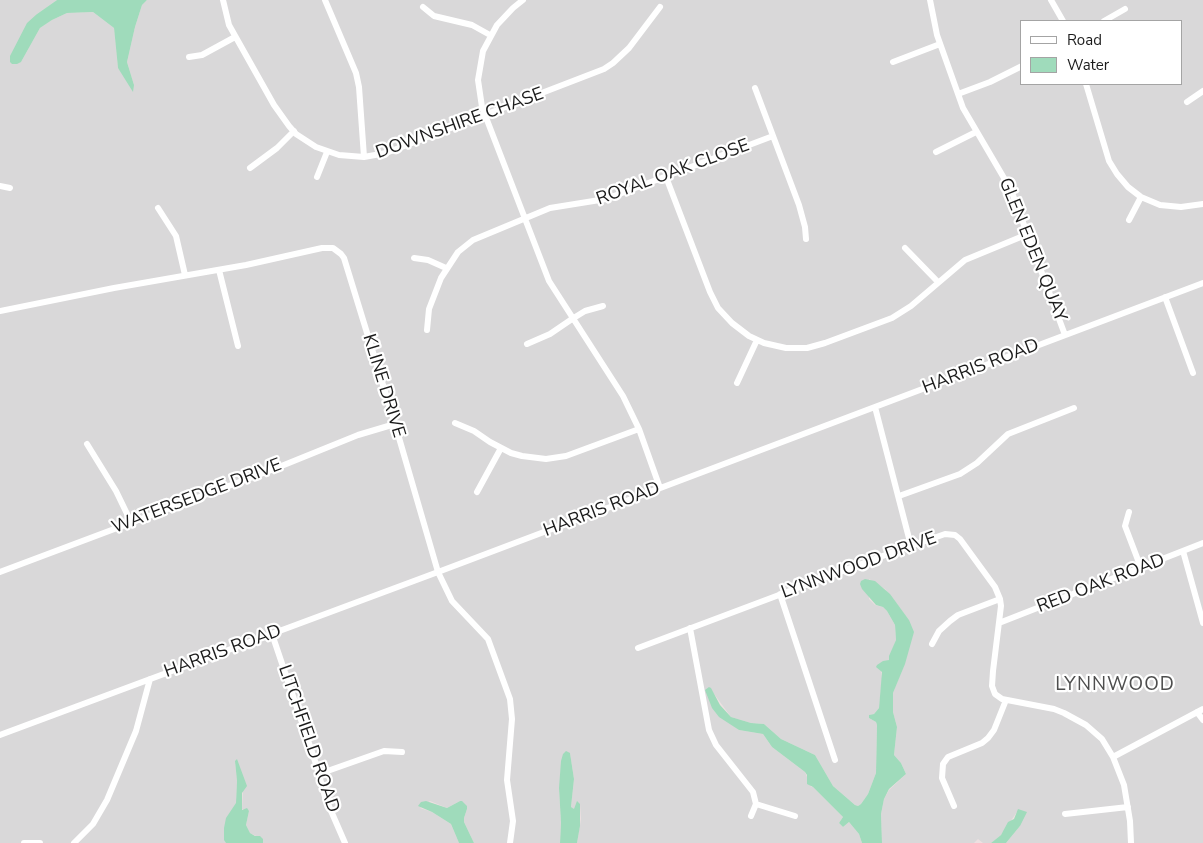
<!DOCTYPE html>
<style>
body{margin:0}
#map{position:relative;width:1203px;height:843px;overflow:hidden;background:#ede0e1;font-family:"Nunito Sans",sans-serif}
canvas{display:block}
.legend{position:absolute;left:1020px;top:20px;width:162px;height:65px;box-sizing:border-box;background:#fff;border:1px solid #a4a4a4;margin:0;padding:6px 9px;list-style:none;font-size:15px;color:#1b1b1b}
.legend li{display:flex;align-items:center;gap:10px;height:25px}
.legend b{width:25px;border:1px solid #a4a4a4}
</style>
<div id="map">
<canvas width="1203" height="843"></canvas>
<ul class="legend">
<li><b style="height:6px;background:#fff"></b>Road</li>
<li><b style="height:14px;background:#9fdbbb"></b>Water</li>
</ul>
</div>
<script>
const ctx = document.querySelector('canvas').getContext('2d');
ctx.lineJoin = 'round';
function fill(path, color) {
  ctx.fillStyle = color;
  ctx.fill(path, 'evenodd');
}
function poly(rows) {
  const path = new Path2D();
  for (const r of rows) {
    path.moveTo(r[0], r[1]);
    for (let i = 2; i < r.length; i += 2) path.lineTo(r[i], r[i + 1]);
  }
  return path;
}
function strokePath(path, color, width, dash) {
  ctx.strokeStyle = color;
  ctx.lineWidth = width;
  ctx.lineCap = dash ? 'butt' : 'round';
  ctx.setLineDash(dash || []);
  ctx.stroke(path);
}
function drawText(font, color, halo, rows, align = 'center') {
  ctx.font = font + ' "Nunito Sans",sans-serif';
  ctx.lineWidth = 4.5;
  ctx.setLineDash([]);
  ctx.textBaseline = 'middle';
  ctx.strokeStyle = halo;
  ctx.fillStyle = color;
  for (const [text, x, y, turn = 0] of rows) {
    ctx.save();
    ctx.translate(x, y);
    ctx.rotate((+turn || 0) * Math.PI / 180);
    ctx.textAlign = isNaN(turn) ? turn : align;
    if (halo) ctx.strokeText(text, 0, 0);
    ctx.fillText(text, 0, 0);
    ctx.restore();
  }
}
fill(poly([
 [0,0,57,0,37,14,21,62,40,28,52,20,67,13,93,12,114,28,118,68,134,85,127,62,135,27,142,5,147,0,1203,0,1203,843,1006,843,1020,826,1017,812,1001,835,991,843,983,843,978,839,974,843,882,843,881,814,884,799,889,790,906,774,901,763,894,755,897,727,893,712,893,693,898,680,903,668,909,620,885,589,869,579,869,599,875,605,883,607,887,611,895,625,896,640,890,659,881,669,882,678,879,708,874,714,869,715,869,718,876,722,877,725,876,773,868,794,861,804,858,806,855,805,833,786,815,755,781,739,764,724,751,723,731,717,709,687,730,723,739,730,763,734,772,747,805,772,811,787,813,787,843,817,839,823,843,827,849,822,859,834,862,843,577,843,581,819,580,804,574,810,571,807,574,779,570,753,559,788,561,823,560,843,474,843,464,822,464,818,467,809,460,801,447,808,430,801,420,808,432,812,451,824,459,843,263,843,262,839,250,833,246,825,249,811,242,809,243,790,235,761,237,781,236,804,224,834,226,843,0,843],
 [1022,21,1182,21,1182,84,1022,84]
]), '#d9d8d9');
fill(poly([
 [57,0,147,0,142,5,135,27,127,62,134,85,133,92,118,68,114,28,93,12,67,13,52,20,40,28,21,62,17,64,12,64,10,62,10,56,27,23,37,14],
 [865,579,875,581,890,594,909,620,914,632,905,664,893,693,893,712,897,727,894,755,901,763,906,774,889,789,884,799,881,814,882,843,862,843,859,834,849,822,843,827,839,823,843,817,813,787,807,784,807,775,805,772,772,747,763,734,739,730,719,717,712,708,705,690,709,687,711,688,720,705,731,717,751,723,764,724,781,739,815,755,833,786,855,805,858,806,861,804,868,794,876,773,877,725,876,722,869,718,869,715,874,714,879,708,882,672,876,667,877,665,883,661,889,660,889,656,896,640,895,625,887,611,883,607,876,605,862,589,860,584,861,581],
 [566,751,570,753,574,779,571,807,574,809,577,801,580,804,580,826,577,843,560,843,561,823,559,788,561,761,563,754],
 [237,759,247,786,242,793,242,810,247,808,249,811,246,825,250,833,255,836,260,836,263,839,263,843,226,843,224,840,224,828,226,818,236,803,237,781,235,761],
 [426,801,447,808,460,801,462,801,467,806,467,809,464,818,464,822,474,843,459,843,451,824,432,812,418,806,421,802],
 [1018,809,1027,812,1020,826,1006,843,991,843,1001,835,1008,822,1014,819]
]), '#9fdbbb');
strokePath(poly([
 [223,0,229,25,274,105,289,126,296,134,316,147,339,155,364,157,386,153,604,69,613,63,629,48,660,7],
 [325,0,356,73,359,87,364,157],
 [523,0,513,8,497,25,483,51,478,80,482,107,549,281,623,396,639,429,660,488],
 [930,0,937,35,963,108,1011,190,1065,335],
 [1051,0,1063,21],
 [423,7,434,16,472,25,490,35],
 [1104,21,1125,9],
 [189,57,202,55,235,37],
 [893,62,940,44],
 [1086,84,1109,161,1117,174,1128,187,1141,197,1160,205,1181,207,1203,204],
 [755,88,799,205,805,227,806,239],
 [958,94,990,82,1022,66],
 [1187,102,1203,91],
 [936,152,976,132],
 [250,168,277,148,294,131],
 [317,177,327,152],
 [666,177,710,292,718,308,732,323,749,336,764,343,786,348,807,348,825,343,892,318,911,306,965,260,1028,234],
 [0,186,10,188],
 [158,208,176,236,185,275],
 [1129,220,1141,197],
 [905,248,938,282],
 [414,258,428,260,446,268],
 [219,270,238,346],
 [1165,297,1193,373],
 [0,311,114,288,246,265,322,248,333,248,341,254,344,258,395,424,438,572,452,601,488,639,510,699,512,719,507,780,513,821,510,843],
 [427,330,429,309,441,278,458,252,473,240,550,208,606,199,773,136],
 [527,344,550,334,572,319,585,311,603,306],
 [737,383,757,340],
 [875,407,911,546],
 [455,423,474,431,490,442,511,453,522,456,546,459,566,456,639,429],
 [87,444,116,491,131,522],
 [477,492,501,448],
 [899,496,960,474,977,463,1008,434,1074,408],
 [1129,512,1125,526,1141,568],
 [1183,551,1203,623],
 [0,572,274,469,358,435,395,424],
 [780,594,835,760],
 [999,623,1203,543],
 [690,628,709,730,716,745,753,792,756,804,751,816],
 [272,634,316,764,325,797,345,843],
 [932,644,939,631,950,621,958,615,1000,599],
 [638,648,888,554,945,534,955,535,960,539,995,587,1000,599,1001,606,993,671,992,686,995,694,1002,699,1054,709,1064,713,1086,725,1102,739,1113,757,1124,785,1130,821,1131,843],
 [1197,712,1203,720],
 [0,735,438,572,1203,283],
 [1113,757,1203,709],
 [319,774,384,751,402,752],
 [756,804,795,816],
 [954,806,942,778,943,764,948,757,982,743,988,738,994,730,1006,700],
 [1065,814,1128,807],
 [24,843,40,843],
 [74,843,93,824,107,800,136,731,150,679]
]), '#fff', 6);
drawText('18px', '#1b1b1b', '#fff', [
 ["DOWNSHIRE CHASE",460,124,-20],
 ["ROYAL OAK CLOSE",673,173,-20],
 ["GLEN EDEN QUAY",1032,250,68],
 ["HARRIS ROAD",981,367,-21],
 ["KLINE DRIVE",383,386,73],
 ["WATERSEDGE DRIVE",197,497,-21],
 ["HARRIS ROAD",602,510,-21],
 ["LYNNWOOD DRIVE",859,566,-20],
 ["RED OAK ROAD",1101,584,-21],
 ["HARRIS ROAD",223,652,-20],
 ["LITCHFIELD ROAD",308,739,71]
]);
ctx.letterSpacing = '1px';
drawText('19px', '#4e4e4e', '#fff', [
 ["LYNNWOOD",1115,685]
]);
ctx.letterSpacing = '0px';
</script>
